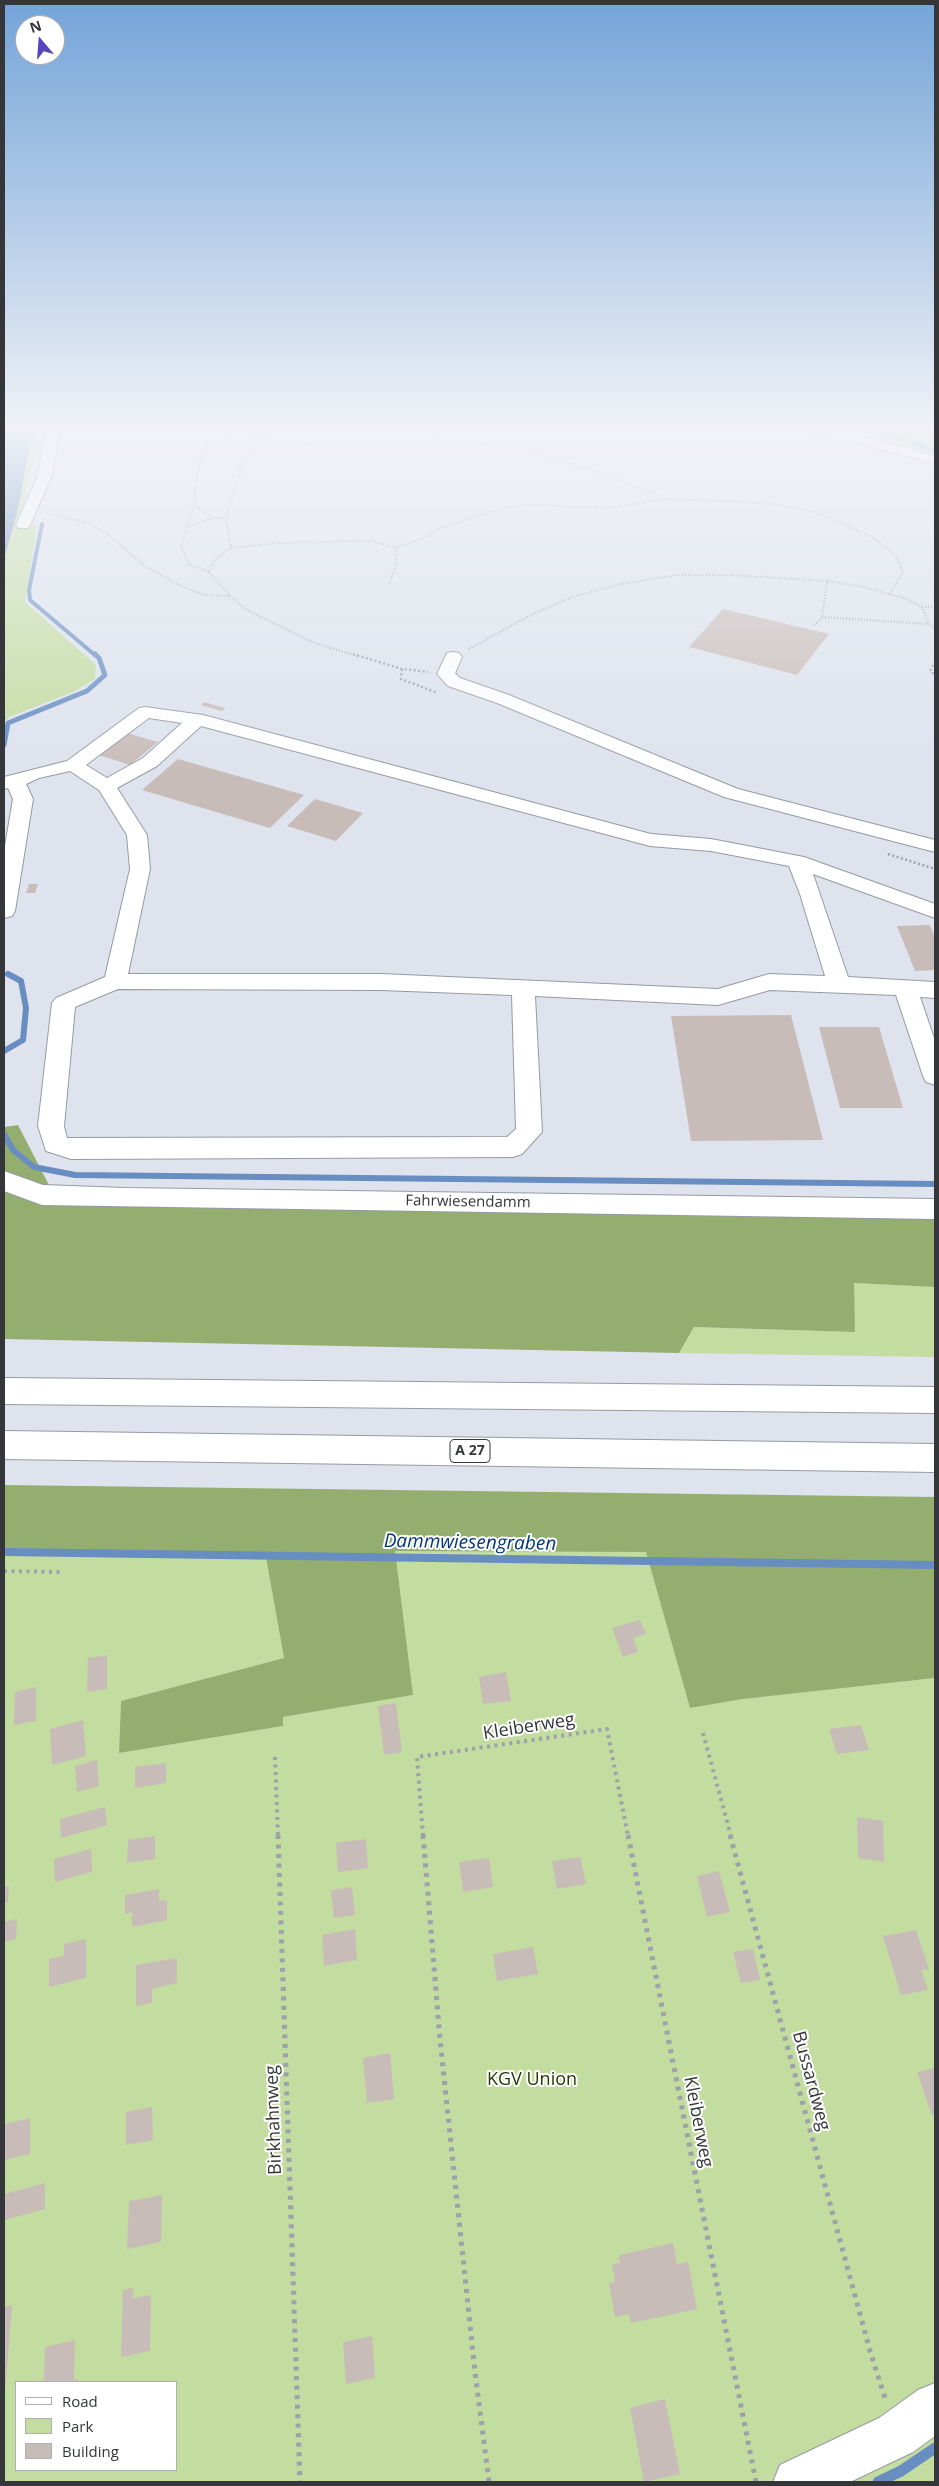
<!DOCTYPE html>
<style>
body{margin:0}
#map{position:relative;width:939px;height:2486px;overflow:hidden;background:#dee3ed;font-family:"Open Sans",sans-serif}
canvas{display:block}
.frame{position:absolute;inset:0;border:5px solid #343639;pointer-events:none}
.legend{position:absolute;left:15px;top:2381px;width:162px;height:90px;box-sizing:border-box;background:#fff;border:1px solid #aeafb0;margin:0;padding:6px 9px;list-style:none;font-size:15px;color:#343639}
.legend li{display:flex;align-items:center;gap:10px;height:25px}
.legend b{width:25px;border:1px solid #aeafb0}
.north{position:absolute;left:15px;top:15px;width:50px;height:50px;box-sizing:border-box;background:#fff;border:1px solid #aeafb0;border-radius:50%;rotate:342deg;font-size:14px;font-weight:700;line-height:20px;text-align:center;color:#343639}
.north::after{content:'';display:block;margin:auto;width:18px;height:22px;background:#5845bd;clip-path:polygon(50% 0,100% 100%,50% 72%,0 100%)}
</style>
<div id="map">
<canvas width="939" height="2486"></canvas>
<div class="frame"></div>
<ul class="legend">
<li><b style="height:6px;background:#fff"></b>Road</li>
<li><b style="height:14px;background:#c3dc9f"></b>Park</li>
<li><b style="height:14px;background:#c8bcb8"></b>Building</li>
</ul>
<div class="north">N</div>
</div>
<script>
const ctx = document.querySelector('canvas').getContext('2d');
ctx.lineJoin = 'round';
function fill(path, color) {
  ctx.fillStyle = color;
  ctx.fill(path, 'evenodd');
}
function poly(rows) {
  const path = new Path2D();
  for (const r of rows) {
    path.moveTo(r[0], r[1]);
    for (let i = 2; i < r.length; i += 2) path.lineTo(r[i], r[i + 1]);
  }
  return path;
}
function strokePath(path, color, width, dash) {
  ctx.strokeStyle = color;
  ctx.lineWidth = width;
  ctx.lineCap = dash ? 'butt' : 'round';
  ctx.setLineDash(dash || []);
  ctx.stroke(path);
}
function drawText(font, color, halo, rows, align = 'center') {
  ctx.font = font + ' "Open Sans",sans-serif';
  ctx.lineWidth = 4;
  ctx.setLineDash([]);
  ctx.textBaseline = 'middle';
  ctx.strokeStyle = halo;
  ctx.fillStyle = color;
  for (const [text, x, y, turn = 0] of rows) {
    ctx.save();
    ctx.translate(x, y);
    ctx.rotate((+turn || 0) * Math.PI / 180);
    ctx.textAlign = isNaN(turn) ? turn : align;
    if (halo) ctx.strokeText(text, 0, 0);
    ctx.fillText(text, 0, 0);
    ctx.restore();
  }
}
fill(poly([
 [33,428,41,428,18,527,37,526,25,602,96,665,95,679,73,692,9,717,4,722,4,560,18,509],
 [828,428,935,428,935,457,868,438],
 [853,1283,935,1287,935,1357,679,1353,694,1327,855,1332],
 [509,1550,646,1552,690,1708,743,1699,935,1678,935,2482,4,2482,4,1554,265,1552,284,1658,121,1701,119,1753,283,1726,283,1717,413,1695,394,1551],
 [16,2382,176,2382,176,2470,16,2470]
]), '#c3dc9f');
fill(poly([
 [18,1125,50,1187,935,1199,935,1287,854,1283,855,1332,694,1327,679,1353,4,1339,4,1127],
 [4,1485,935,1497,935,1678,743,1699,690,1708,646,1552,395,1551,413,1695,283,1717,283,1726,119,1753,121,1701,284,1658,265,1552,4,1554]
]), '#94ae70');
fill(poly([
 [4,428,33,428,18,509,4,560]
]), '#678dc1');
strokePath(poly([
 [856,428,905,440,935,451],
 [42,524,29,590,30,600,96,656]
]), '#678dc1', 4);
strokePath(poly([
 [4,745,8,723,87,691,105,675,99,658,95,654]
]), '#678dc1', 5);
strokePath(poly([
 [4,1051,23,1040,26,1008,21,981,8,974],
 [4,1134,13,1150,34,1167,75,1175,935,1184]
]), '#678dc1', 6);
strokePath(poly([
 [4,1552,935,1565]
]), '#678dc1', 8);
strokePath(poly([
 [878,2482,901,2471,935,2448]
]), '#678dc1', 11);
fill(poly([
 [723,609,829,634,797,675,689,647],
 [204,702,225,708,222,711,201,705],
 [127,733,158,742,130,765,99,755],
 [178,759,304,795,270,828,142,790],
 [315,799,363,813,336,841,287,826],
 [29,884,38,884,35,893,26,893],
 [930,925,935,938,935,970,915,971,897,926],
 [791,1015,823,1140,691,1141,671,1016],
 [819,1027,879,1027,903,1108,840,1108],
 [640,1620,646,1634,633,1638,638,1652,623,1657,612,1628],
 [107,1655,107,1689,87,1692,88,1658],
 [506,1672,511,1701,483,1704,479,1677],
 [36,1687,36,1721,14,1725,15,1692],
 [396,1703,402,1752,384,1755,378,1706],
 [83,1720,86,1756,52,1765,50,1729],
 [861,1725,869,1750,837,1754,829,1729],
 [97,1760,99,1786,77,1792,75,1766],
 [166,1763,166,1783,135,1788,135,1767],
 [105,1807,107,1825,61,1838,60,1819],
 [857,1817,883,1821,884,1862,858,1858],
 [155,1836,155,1859,127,1863,128,1840],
 [366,1839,368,1868,338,1872,336,1843],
 [91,1849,92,1872,55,1882,54,1859],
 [580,1857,586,1884,557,1889,552,1861],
 [489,1858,493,1887,463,1892,459,1862],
 [719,1871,730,1912,707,1917,697,1876],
 [9,1886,8,1902,4,1903,4,1887],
 [352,1887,355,1915,334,1918,331,1890],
 [159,1889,159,1901,167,1900,167,1920,132,1927,132,1912,125,1914,125,1895],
 [17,1919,16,1939,4,1942,4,1922],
 [355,1929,357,1960,324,1966,322,1935],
 [916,1930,929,1969,921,1970,928,1990,901,1995,883,1936],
 [86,1939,86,1978,49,1987,49,1959,64,1956,64,1944],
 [533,1947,538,1974,497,1981,493,1954],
 [753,1949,760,1980,741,1983,733,1952],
 [177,1958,177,1983,152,1989,152,2003,136,2006,136,1965],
 [390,2053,394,2099,367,2103,363,2058],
 [935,2068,935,2114,932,2115,917,2072],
 [152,2107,153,2140,126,2145,126,2112],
 [30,2118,30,2154,4,2160,4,2124],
 [45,2183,45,2209,4,2220,4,2194],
 [162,2195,161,2242,127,2249,129,2201],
 [673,2243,677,2264,688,2262,697,2309,631,2323,629,2314,615,2317,609,2283,615,2282,612,2264,620,2263,619,2255],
 [133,2288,133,2298,151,2295,150,2351,121,2357,123,2290],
 [12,2305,5,2393,4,2393,4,2307],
 [372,2336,375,2378,346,2384,343,2342],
 [75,2340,74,2380,78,2379,78,2382,38,2382,44,2380,45,2347],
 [665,2399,680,2474,644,2482,630,2408]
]), '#c8bcb8');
const minor = poly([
 [46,428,60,428,52,475,30,525,28,528,18,528,16,525,38,475,46,428],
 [812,428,832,428,935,456,935,464,814,431,812,428],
 [453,652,459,653,462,657,455,673,460,678,509,695,738,789,935,840,935,852,724,797,497,703,448,686,437,674,447,653,453,652],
 [145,707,203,715,651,834,711,839,804,857,935,904,935,918,813,874,848,977,935,982,935,998,920,997,935,1041,935,1085,926,1082,923,1076,896,995,770,990,718,1005,535,996,542,1132,522,1154,513,1157,71,1159,46,1151,38,1126,52,1003,56,998,105,977,130,869,127,835,99,790,70,771,39,778,26,784,33,799,15,911,12,916,4,918,4,852,13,799,8,788,4,789,4,777,67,761,139,708,145,707],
 [149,718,182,723,143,758,107,778,86,765,149,718],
 [201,726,650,846,711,851,789,866,800,894,825,976,769,974,718,989,381,974,128,974,150,869,147,835,117,788,157,766,201,726],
 [118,989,381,990,512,995,516,1129,507,1137,67,1138,64,1126,75,1007,118,989],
 [4,1171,43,1185,125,1188,935,1199,935,1219,42,1205,4,1191,4,1171],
 [935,2383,935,2436,913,2452,850,2482,773,2482,780,2465,879,2418,918,2390,935,2383]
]);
const highway = poly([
 [4,1378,935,1387,935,1413,4,1404,4,1378],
 [4,1431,935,1444,935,1472,4,1459,4,1431]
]);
strokePath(minor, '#969aa3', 2);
strokePath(highway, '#969aa3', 2);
strokePath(poly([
 [194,504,211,518],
 [47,513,89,523,106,533,145,566,181,586,204,595,230,596],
 [188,527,212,518,225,518],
 [231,548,226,518,244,457,262,450,377,436,519,448,614,477,667,499],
 [395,548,419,540,443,527,507,507,533,505,607,508,668,499,764,503,803,509,827,516,877,540,896,556,903,572,890,594],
 [209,572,189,564,181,547,194,504,200,457,206,445,284,428],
 [827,581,859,586,904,598,922,607,929,624,935,629],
 [922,607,935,606],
 [822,617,929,624],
 [469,649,529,616,572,597,621,584,678,575,730,575,827,581,822,617,813,627],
 [357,656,312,642,247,610,230,596,209,572,215,559,231,548,278,543,372,541,395,548,396,565,389,585]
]), '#9da1a9', 2, [1, 2]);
strokePath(poly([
 [353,654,402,669,428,672],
 [935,661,930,671,935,675],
 [402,669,401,679,438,693],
 [888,854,935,869]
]), '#9da1a9', 2.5, [2, 2.5]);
strokePath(poly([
 [4,1571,64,1572],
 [703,1733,731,1836],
 [275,1757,278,1836],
 [423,1836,417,1757,607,1729,628,1836]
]), '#9da1a9', 4, [3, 4.5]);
strokePath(poly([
 [278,1835,300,2482],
 [423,1835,440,2039,475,2372,489,2482],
 [628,1835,756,2482],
 [730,1835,870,2351,886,2401]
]), '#9da1a9', 5, [4, 5.5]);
fill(minor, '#fff');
fill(highway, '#fff');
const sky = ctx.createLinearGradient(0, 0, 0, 776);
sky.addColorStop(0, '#74a4d8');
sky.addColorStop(0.55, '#f0f2f7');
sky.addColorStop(1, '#f0f2f700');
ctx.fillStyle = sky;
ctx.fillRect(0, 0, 939, 776);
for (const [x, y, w] of [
 [470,1451,40]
]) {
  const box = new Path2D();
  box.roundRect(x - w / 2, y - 11.5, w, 23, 4);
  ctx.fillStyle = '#fff';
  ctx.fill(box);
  strokePath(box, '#343639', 1);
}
drawText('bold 14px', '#343639', null, [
 ["A 27",470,1451]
]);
drawText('15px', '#343639', '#fff', [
 ["Fahrwiesendamm",468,1202,1]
]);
drawText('18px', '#343639', '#fff', [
 ["Kleiberweg",529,1727,-9],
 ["Bussardweg",811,2081,75],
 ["Birkhahnweg",274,2120,-92],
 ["Kleiberweg",698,2122,79]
]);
drawText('18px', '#283808', '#fff', [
 ["KGV Union",532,2080]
]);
drawText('italic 19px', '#033877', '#fff', [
 ["Dammwiesengraben",470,1543,1]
]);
</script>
